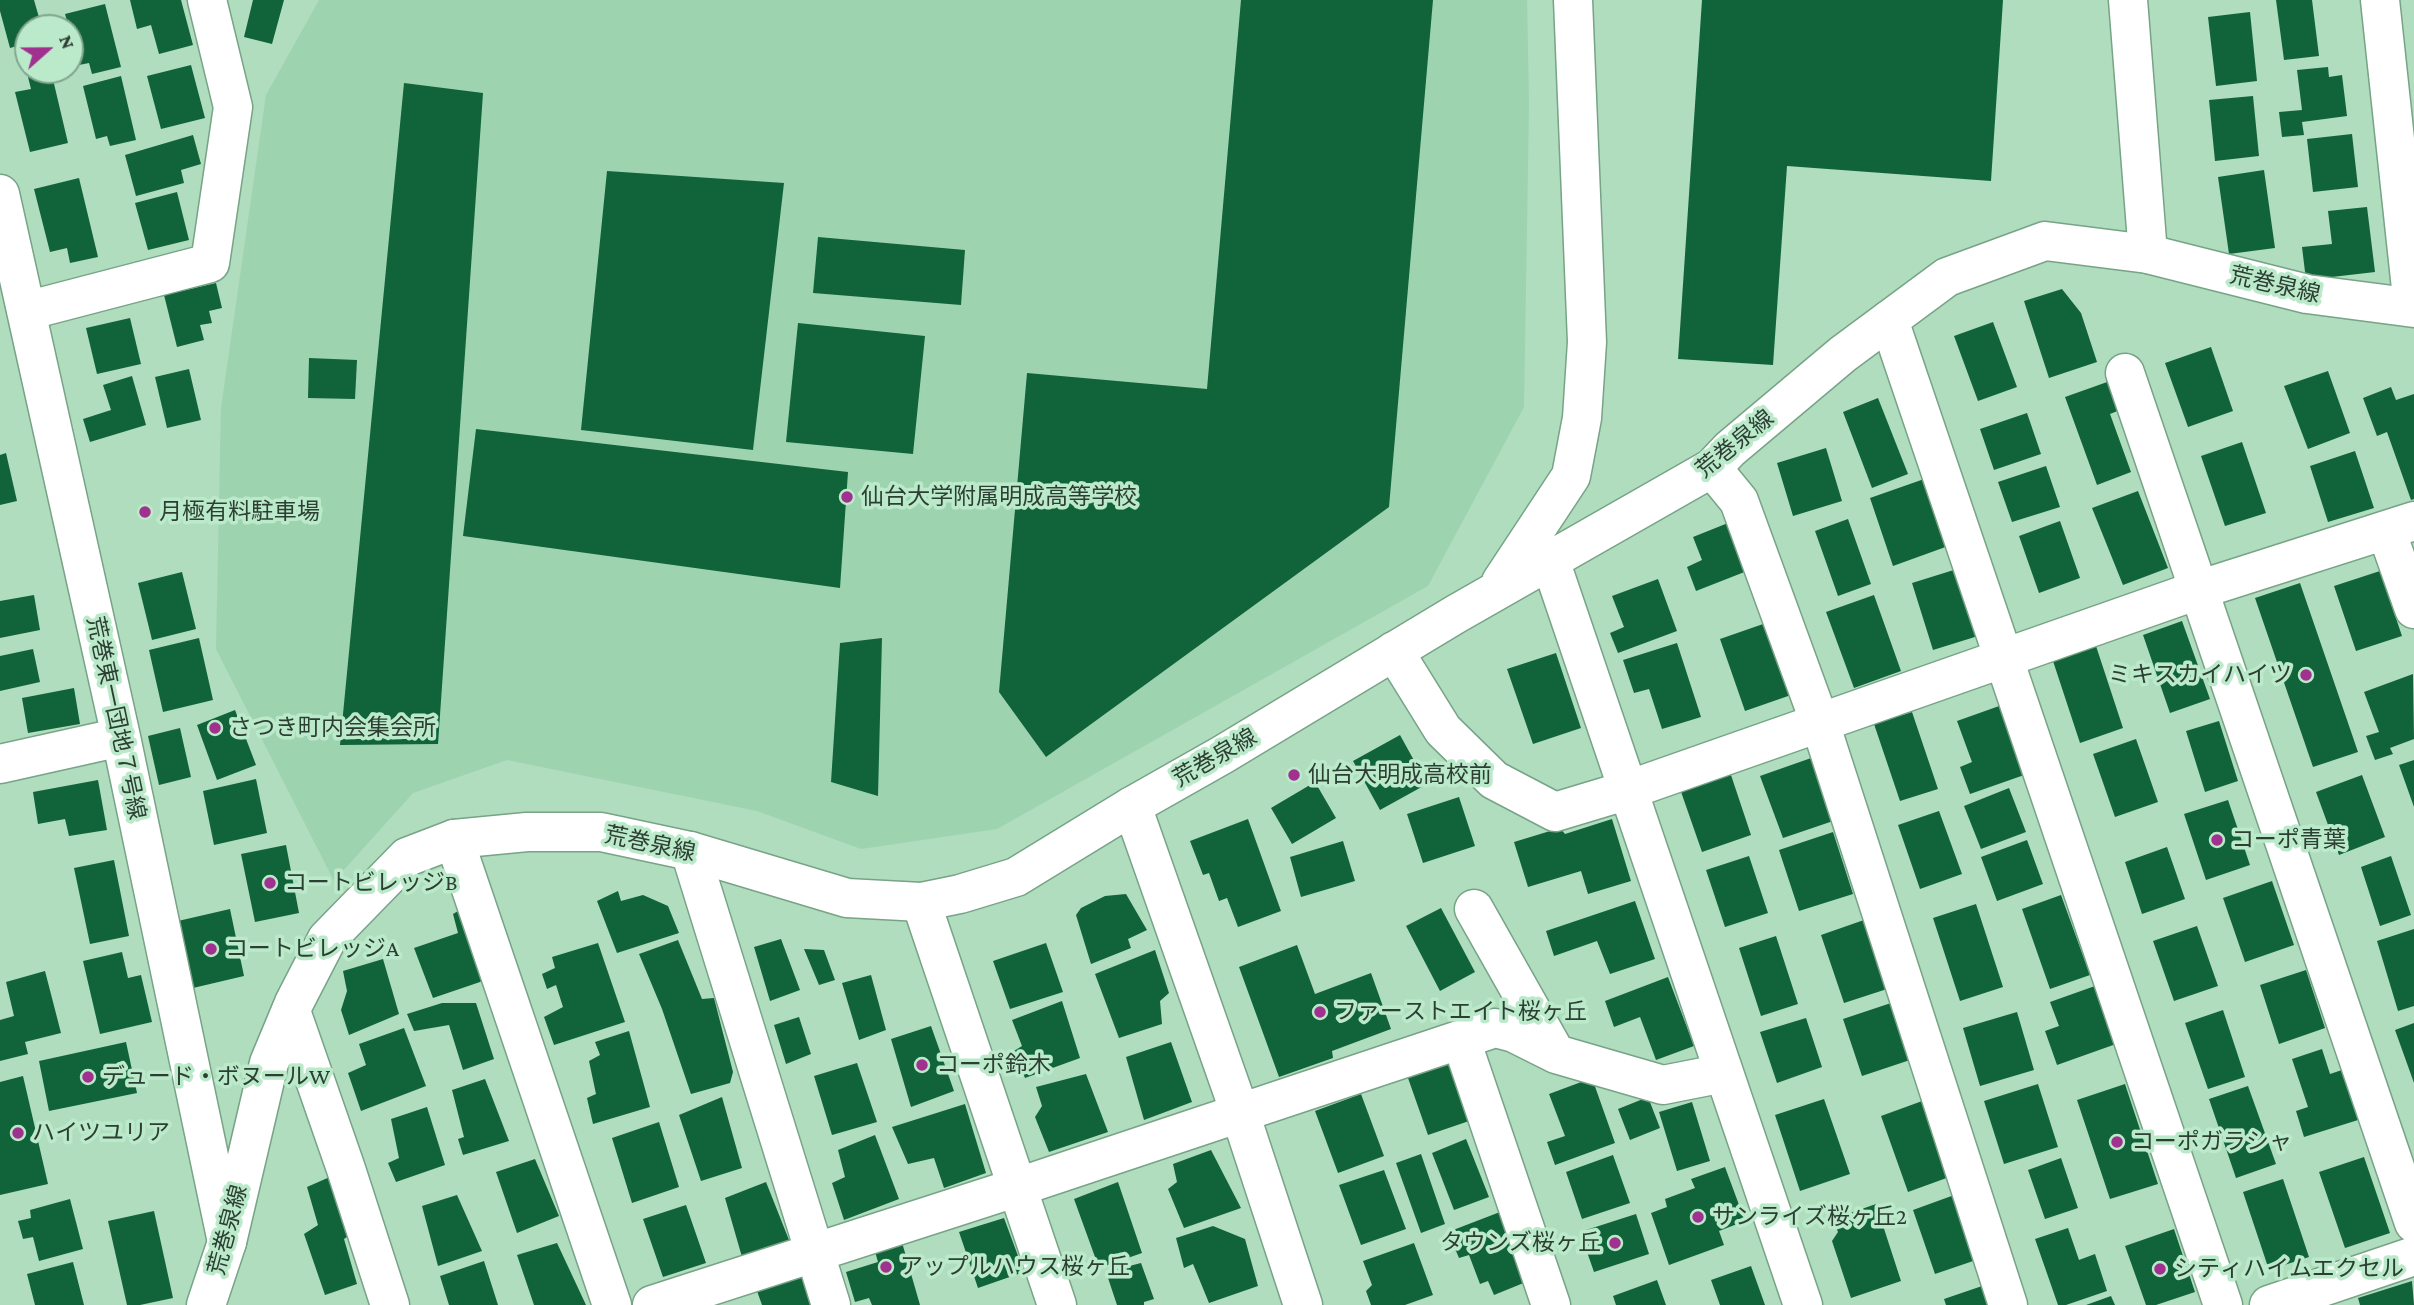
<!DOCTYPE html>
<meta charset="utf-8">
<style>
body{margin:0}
#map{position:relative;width:2414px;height:1305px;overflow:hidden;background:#afddbe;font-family:"Crimson Pro",serif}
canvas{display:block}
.north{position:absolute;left:14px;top:14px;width:70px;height:70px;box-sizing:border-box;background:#bbeacb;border:2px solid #82a68e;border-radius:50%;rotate:69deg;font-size:19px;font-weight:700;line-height:28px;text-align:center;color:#2d3f33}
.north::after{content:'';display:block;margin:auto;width:24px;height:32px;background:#a1318e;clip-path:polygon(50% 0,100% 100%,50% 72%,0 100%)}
</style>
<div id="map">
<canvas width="2414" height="1305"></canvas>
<div class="north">N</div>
</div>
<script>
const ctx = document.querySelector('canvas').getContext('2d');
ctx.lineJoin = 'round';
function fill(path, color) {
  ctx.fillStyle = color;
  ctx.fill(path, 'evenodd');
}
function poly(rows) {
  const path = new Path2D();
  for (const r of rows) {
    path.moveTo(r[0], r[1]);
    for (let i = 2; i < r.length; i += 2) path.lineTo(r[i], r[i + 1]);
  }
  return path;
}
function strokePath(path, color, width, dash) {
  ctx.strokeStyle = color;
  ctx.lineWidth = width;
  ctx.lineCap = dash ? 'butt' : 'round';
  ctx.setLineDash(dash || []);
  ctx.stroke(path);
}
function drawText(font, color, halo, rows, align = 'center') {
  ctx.font = font + ' "Crimson Pro","Noto Sans JP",serif';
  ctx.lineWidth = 7;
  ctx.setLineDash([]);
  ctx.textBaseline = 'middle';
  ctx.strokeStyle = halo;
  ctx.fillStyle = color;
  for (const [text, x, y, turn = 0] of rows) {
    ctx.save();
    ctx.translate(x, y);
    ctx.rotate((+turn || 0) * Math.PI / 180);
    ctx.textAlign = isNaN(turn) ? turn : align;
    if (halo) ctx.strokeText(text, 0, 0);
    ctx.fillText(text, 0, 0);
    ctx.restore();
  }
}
fill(poly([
 [319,0,1527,0,1529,104,1524,407,1428,586,997,829,861,849,757,811,507,760,413,793,334,881,216,649,221,408,266,95]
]), '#9ed3b0');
fill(poly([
 [0,0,34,0,42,28,28,28,28,43,10,48,0,11],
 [130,0,181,0,193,45,159,54,151,25,137,29],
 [253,0,284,0,272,44,244,37],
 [1241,0,1433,0,1389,507,1046,757,999,692,1027,373,1207,389],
 [1702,0,2003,0,1991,181,1787,166,1773,365,1678,359],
 [2276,0,2312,0,2319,56,2284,60],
 [105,4,121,67,92,74,89,63,79,65,65,14],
 [2250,12,2257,81,2216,86,2208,17],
 [191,65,205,118,161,129,147,76],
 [2328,67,2329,77,2342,75,2347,116,2302,122,2304,135,2282,137,2279,112,2302,110,2297,70],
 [51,71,68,143,30,152,15,92,31,89,28,77],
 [121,76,136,140,110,146,107,136,96,139,83,86],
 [404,83,483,93,438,744,340,745],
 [2253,96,2259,156,2215,161,2209,100],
 [2352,134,2358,187,2313,192,2307,139],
 [193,135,201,164,181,170,184,183,136,196,125,155],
 [2264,170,2275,248,2229,254,2218,177],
 [607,171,784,183,753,450,581,430],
 [79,178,98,257,70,263,67,248,50,252,34,189],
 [177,192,189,240,148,250,135,203],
 [2367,207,2375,272,2306,280,2302,247,2332,244,2328,211],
 [818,237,965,250,961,305,813,293],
 [216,283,222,308,209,311,212,323,200,325,204,340,177,347,164,295],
 [2062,289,2081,313,2097,362,2049,378,2024,301],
 [130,318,141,364,97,374,86,328],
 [1993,322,2017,387,1978,401,1954,336],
 [798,323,925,336,913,454,786,442],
 [2211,347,2233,411,2188,427,2165,363],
 [309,358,357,360,355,399,308,398],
 [189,369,201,420,167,428,155,377],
 [2328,371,2350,433,2308,449,2284,386],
 [132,376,146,425,90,442,83,419,111,410,103,385],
 [2110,381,2120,410,2110,414,2131,472,2097,485,2065,397],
 [2391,387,2396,400,2414,394,2414,499,2411,500,2387,432,2377,436,2363,398],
 [1878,398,1908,474,1872,488,1843,412],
 [2027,413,2041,454,1994,470,1980,429],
 [476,429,848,472,840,588,463,536],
 [2242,442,2266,513,2225,526,2201,456],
 [1826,448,1842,501,1793,516,1777,463],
 [2355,451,2374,508,2328,522,2310,466],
 [6,453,17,501,0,505,0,455],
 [2046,466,2060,507,2012,522,1998,482],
 [1927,478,1951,545,1893,566,1870,498],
 [2138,491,2168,568,2123,585,2092,508],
 [1848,519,1871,584,1838,596,1815,531],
 [2060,521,2080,578,2039,593,2019,536],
 [1728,523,1747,571,1696,591,1687,567,1702,560,1693,537],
 [1957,569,1978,636,1933,650,1912,583],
 [2380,571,2402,636,2356,651,2334,586],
 [182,572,196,629,152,640,138,583],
 [1658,579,1677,631,1618,653,1610,633,1624,627,1612,596],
 [2300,583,2358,752,2313,767,2255,598],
 [34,595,40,630,0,638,0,601],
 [1874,595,1901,671,1854,688,1826,612],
 [2182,621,2210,699,2170,713,2143,635],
 [1766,623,1791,695,1745,711,1720,639],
 [199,638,213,700,163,712,149,650],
 [882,638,878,796,831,782,840,643],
 [1677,643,1701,717,1662,729,1649,689,1634,693,1623,660],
 [2096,646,2123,728,2080,743,2053,661],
 [33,649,40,682,0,691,0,656],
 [1556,653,1581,728,1533,744,1507,669],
 [2413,674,2414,739,2390,748,2393,754,2375,760,2366,736,2379,732,2364,692],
 [74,688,80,724,28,733,22,698],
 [2002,705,2027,774,1970,794,1960,767,1972,762,1957,721],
 [235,710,256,765,217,780,197,725],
 [1912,712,1938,789,1900,801,1874,724],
 [2219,721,2238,781,2205,792,2186,731],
 [180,728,191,777,159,785,148,736],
 [1400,735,1427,784,1380,810,1353,761],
 [2136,739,2158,802,2115,817,2093,754],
 [1814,757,1836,820,1783,838,1760,776],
 [2414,760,2414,807,2399,765],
 [1729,769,1751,835,1702,852,1679,786],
 [2362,775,2385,837,2339,855,2316,792],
 [256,779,267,833,214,845,203,791],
 [98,780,107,830,69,836,65,819,38,824,33,792],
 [1315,782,1336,818,1292,844,1271,808],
 [2009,788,2026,832,1981,849,1964,806],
 [1459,797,1475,846,1423,863,1407,814],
 [2228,800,2250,865,2206,880,2184,814],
 [1939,811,1962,874,1920,889,1898,825],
 [1248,819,1281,911,1238,927,1227,898,1219,901,1209,873,1203,875,1190,841],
 [1612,819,1631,881,1588,894,1581,871,1528,887,1514,842,1560,828,1565,834],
 [1833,832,1853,894,1799,911,1779,850],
 [2027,840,2043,884,1997,901,1981,857],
 [1343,841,1355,881,1301,897,1290,857],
 [286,845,299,913,255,922,241,854],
 [2167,847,2185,899,2142,914,2125,862],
 [1749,856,1768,913,1725,927,1706,870],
 [2391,856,2411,915,2380,926,2361,867],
 [114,860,129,936,90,944,74,868],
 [2272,881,2294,945,2245,962,2223,898],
 [618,891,621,901,643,895,668,906,679,933,617,953,597,901],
 [1126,894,1147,930,1128,939,1131,948,1091,964,1076,915,1081,908,1105,896],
 [2061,895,2090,975,2050,989,2022,909],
 [1635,901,1655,959,1610,974,1597,941,1554,956,1546,931],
 [1976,904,2003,987,1960,1001,1933,918],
 [465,907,489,976,480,982,433,998,414,948,458,933,453,914],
 [1441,908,1475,972,1440,991,1406,926],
 [230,909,244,976,193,988,178,921],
 [1864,920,1887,989,1844,1003,1821,935],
 [2197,926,2218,986,2174,1001,2153,941],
 [2414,929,2414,1006,2398,1011,2377,941],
 [1776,936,1798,1004,1761,1016,1739,948],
 [781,939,800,990,770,1001,754,947],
 [678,940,702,999,714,998,733,1072,730,1083,691,1094,662,1009,639,954],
 [598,943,625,1022,554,1045,544,1017,563,1007,556,985,547,989,542,974,555,968,552,957],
 [1046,943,1063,992,1010,1009,993,961],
 [1297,945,1315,994,1371,973,1391,1029,1332,1051,1333,1058,1279,1077,1239,967],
 [804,949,824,950,835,980,819,985],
 [1155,950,1169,993,1160,1001,1162,1024,1119,1038,1095,974],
 [122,952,128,978,141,975,152,1022,100,1034,83,961],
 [383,959,399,1014,349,1035,341,1010,347,991,343,971],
 [2306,970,2325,1028,2279,1044,2260,985],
 [45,971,61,1033,25,1042,28,1054,0,1061,0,1020,14,1016,6,982],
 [871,975,886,1030,859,1040,842,983],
 [1668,977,1694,1046,1656,1060,1640,1017,1614,1027,1605,1001],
 [2095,986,2116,1044,2057,1065,2045,1031,2059,1026,2050,1002],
 [1062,1001,1080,1058,1025,1078,1014,1051,1022,1046,1012,1020],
 [442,1003,476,1003,494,1059,463,1070,449,1025,414,1031,407,1014],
 [1891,1003,1910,1060,1862,1076,1843,1019],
 [2223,1010,2245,1077,2208,1089,2185,1023],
 [2017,1012,2034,1070,1980,1086,1963,1028],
 [799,1017,811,1054,786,1064,774,1025],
 [1806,1018,1822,1067,1777,1083,1760,1032],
 [2414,1023,2414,1083,2395,1030],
 [931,1026,954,1091,911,1107,891,1039],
 [404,1028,426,1086,361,1111,348,1073,366,1065,359,1044],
 [629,1031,650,1107,593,1124,587,1098,596,1094,589,1061,600,1055,595,1042],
 [126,1042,137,1093,49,1111,39,1061],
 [1171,1042,1192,1102,1144,1120,1126,1057],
 [2322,1049,2330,1074,2342,1070,2358,1120,2304,1137,2296,1111,2308,1107,2292,1059],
 [857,1063,877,1122,832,1135,814,1076],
 [1453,1063,1472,1120,1428,1135,1408,1078],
 [1086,1074,1108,1132,1049,1152,1035,1117,1042,1106,1036,1087],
 [23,1076,48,1184,0,1195,0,1082],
 [1592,1078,1615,1143,1555,1165,1547,1142,1565,1136,1549,1094],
 [485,1079,509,1141,463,1155,458,1139,464,1137,452,1090],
 [2038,1084,2058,1147,2004,1164,1984,1101],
 [2125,1084,2158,1184,2110,1199,2077,1100],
 [2248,1086,2276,1164,2236,1178,2209,1099],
 [1361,1094,1384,1156,1338,1173,1315,1111],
 [722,1097,742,1168,701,1181,679,1115],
 [1648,1097,1660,1128,1630,1140,1618,1109],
 [1824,1099,1850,1174,1800,1191,1775,1115],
 [1925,1100,1952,1176,1908,1192,1881,1116],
 [1692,1102,1710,1161,1677,1171,1659,1112],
 [965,1104,986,1173,944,1188,934,1158,908,1164,892,1127],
 [427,1107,445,1165,396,1182,388,1163,399,1158,391,1119],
 [659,1122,679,1187,632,1203,612,1138],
 [875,1135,899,1199,844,1220,832,1183,845,1177,838,1150],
 [1466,1139,1489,1197,1454,1210,1432,1153],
 [1211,1150,1241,1208,1184,1228,1168,1189,1177,1182,1173,1164],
 [1421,1154,1445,1224,1421,1233,1396,1163],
 [1613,1155,1630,1203,1582,1219,1566,1172],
 [2364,1157,2390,1233,2345,1248,2319,1172],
 [2061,1158,2078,1208,2045,1219,2028,1170],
 [535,1159,559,1216,517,1233,496,1172],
 [1725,1167,1745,1221,1719,1231,1724,1245,1669,1265,1651,1213,1667,1207,1665,1199,1695,1188,1691,1179],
 [1384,1170,1406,1229,1361,1245,1339,1185],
 [332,1176,353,1233,344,1239,357,1284,325,1295,304,1234,318,1225,307,1187],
 [2283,1179,2309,1257,2269,1270,2243,1192],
 [766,1182,789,1240,742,1257,725,1198],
 [1118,1182,1142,1253,1099,1268,1074,1199],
 [1957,1194,1979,1259,1935,1274,1913,1210],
 [457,1195,482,1251,438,1266,422,1206],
 [70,1199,83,1249,39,1261,33,1237,23,1239,18,1221,31,1218,30,1210],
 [1876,1204,1901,1281,1851,1298,1832,1241,1838,1232,1833,1219],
 [686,1205,706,1263,663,1277,643,1219],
 [154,1211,173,1298,140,1305,127,1305,108,1221],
 [1500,1212,1526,1282,1494,1295,1488,1281,1480,1284,1469,1255,1459,1258,1448,1232],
 [1636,1214,1649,1254,1594,1272,1580,1232],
 [1004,1218,1024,1272,978,1288,959,1232],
 [1213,1226,1245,1239,1258,1286,1209,1303,1193,1264,1184,1268,1176,1238],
 [2068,1228,2079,1260,2095,1254,2107,1291,2066,1305,2058,1305,2035,1239],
 [2174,1229,2195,1292,2156,1305,2146,1305,2125,1246],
 [901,1239,920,1305,872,1305,869,1298,855,1302,846,1272,878,1262,874,1248],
 [557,1243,586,1305,534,1305,517,1255],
 [1414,1243,1433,1295,1405,1305,1371,1305,1366,1291,1372,1285,1363,1261],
 [484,1261,498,1305,449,1305,440,1276],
 [73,1262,84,1305,35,1305,27,1274],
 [1141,1263,1154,1299,1144,1302,1144,1305,1117,1305,1106,1272],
 [1751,1266,1765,1305,1720,1305,1711,1280],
 [803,1276,814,1305,762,1305,757,1291],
 [1657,1280,1666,1305,1616,1305,1613,1296],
 [2412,1281,2414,1305,2360,1305,2358,1298],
 [1988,1284,1996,1305,1946,1305,1944,1299],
 [2111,1296,2115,1305,2086,1305]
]), '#11633a');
const minor = poly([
 [2128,0,2148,254],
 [2380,0,2413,307],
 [0,194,121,737,227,1242],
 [26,311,210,263,233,107,207,0],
 [1889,320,2223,1305],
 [2125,373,2414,1223],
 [1712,468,1739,501,1820,723,2008,1305],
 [2386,530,2414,609],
 [1550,560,1803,1305],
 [1394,651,1443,730,1494,780,1555,812,1628,790,2198,590,2414,521],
 [0,764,121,737],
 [1132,806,1240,1113,1303,1305],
 [454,839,612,1305],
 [690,851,831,1305],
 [921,902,1057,1305],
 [1474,909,1556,1054],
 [291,1011,346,1169,390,1305],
 [1461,1040,1551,1305],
 [652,1305,1018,1187,1495,1028,1514,1033,1556,1054,1663,1085,1724,1073],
 [2269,1305,2414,1256]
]);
const tertiary = poly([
 [1501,582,1571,476,1582,418,1587,342,1573,0],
 [206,1305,227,1242,269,1063,294,1003,327,939,407,857,454,839,527,832,601,832,690,851,847,898,921,902,960,894,1016,877,1132,806,1222,755,1456,614,1712,468,1730,449,1843,354,1947,277,2045,241,2148,254,2307,294,2414,308]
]);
strokePath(minor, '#77a386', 41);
strokePath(tertiary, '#77a386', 41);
strokePath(minor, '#fff', 38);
strokePath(tertiary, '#fff', 38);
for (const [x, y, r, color] of [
 [847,497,7,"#a1318e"],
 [145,512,7,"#a1318e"],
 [2306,675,7,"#a1318e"],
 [215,728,7,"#a1318e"],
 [1294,775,7,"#a1318e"],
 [2217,840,7,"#a1318e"],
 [270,883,7,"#a1318e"],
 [211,949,7,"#a1318e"],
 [1320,1012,7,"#a1318e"],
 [922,1065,7,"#a1318e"],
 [88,1077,7,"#a1318e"],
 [18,1133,7,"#a1318e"],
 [2117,1142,7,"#a1318e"],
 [1698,1217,7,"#a1318e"],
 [1615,1243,7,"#a1318e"],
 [886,1267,7,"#a1318e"],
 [2160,1269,7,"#a1318e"]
]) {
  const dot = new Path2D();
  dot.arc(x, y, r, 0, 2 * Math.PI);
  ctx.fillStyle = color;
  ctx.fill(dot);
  strokePath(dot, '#bbeacb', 2.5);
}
drawText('23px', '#2d3f33', '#bbeacb', [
 ["荒巻泉線",2275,285,13],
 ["荒巻泉線",1735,444,-39],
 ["荒巻東一団地７号線",116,718,78],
 ["荒巻泉線",1215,758,-30],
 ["荒巻泉線",650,844,12],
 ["荒巻泉線",228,1230,-75]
]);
drawText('23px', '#2d3f33', '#bbeacb', [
 ["仙台大学附属明成高等学校",861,497],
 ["月極有料駐車場",159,512],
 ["ミキスカイハイツ",2292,675,"right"],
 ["さつき町内会集会所",229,728],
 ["仙台大明成高校前",1308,775],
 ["コーポ青葉",2231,840],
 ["コートビレッジB",284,883],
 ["コートビレッジA",225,949],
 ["ファーストエイト桜ヶ丘",1334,1012],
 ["コーポ鈴木",936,1065],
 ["デュード・ボヌールW",102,1077],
 ["ハイツユリア",32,1133],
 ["コーポガラシャ",2131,1142],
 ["サンライズ桜ヶ丘2",1712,1217],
 ["タウンズ桜ヶ丘",1601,1243,"right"],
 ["アップルハウス桜ヶ丘",900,1267],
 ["シティハイムエクセル",2174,1269]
], 'left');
</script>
